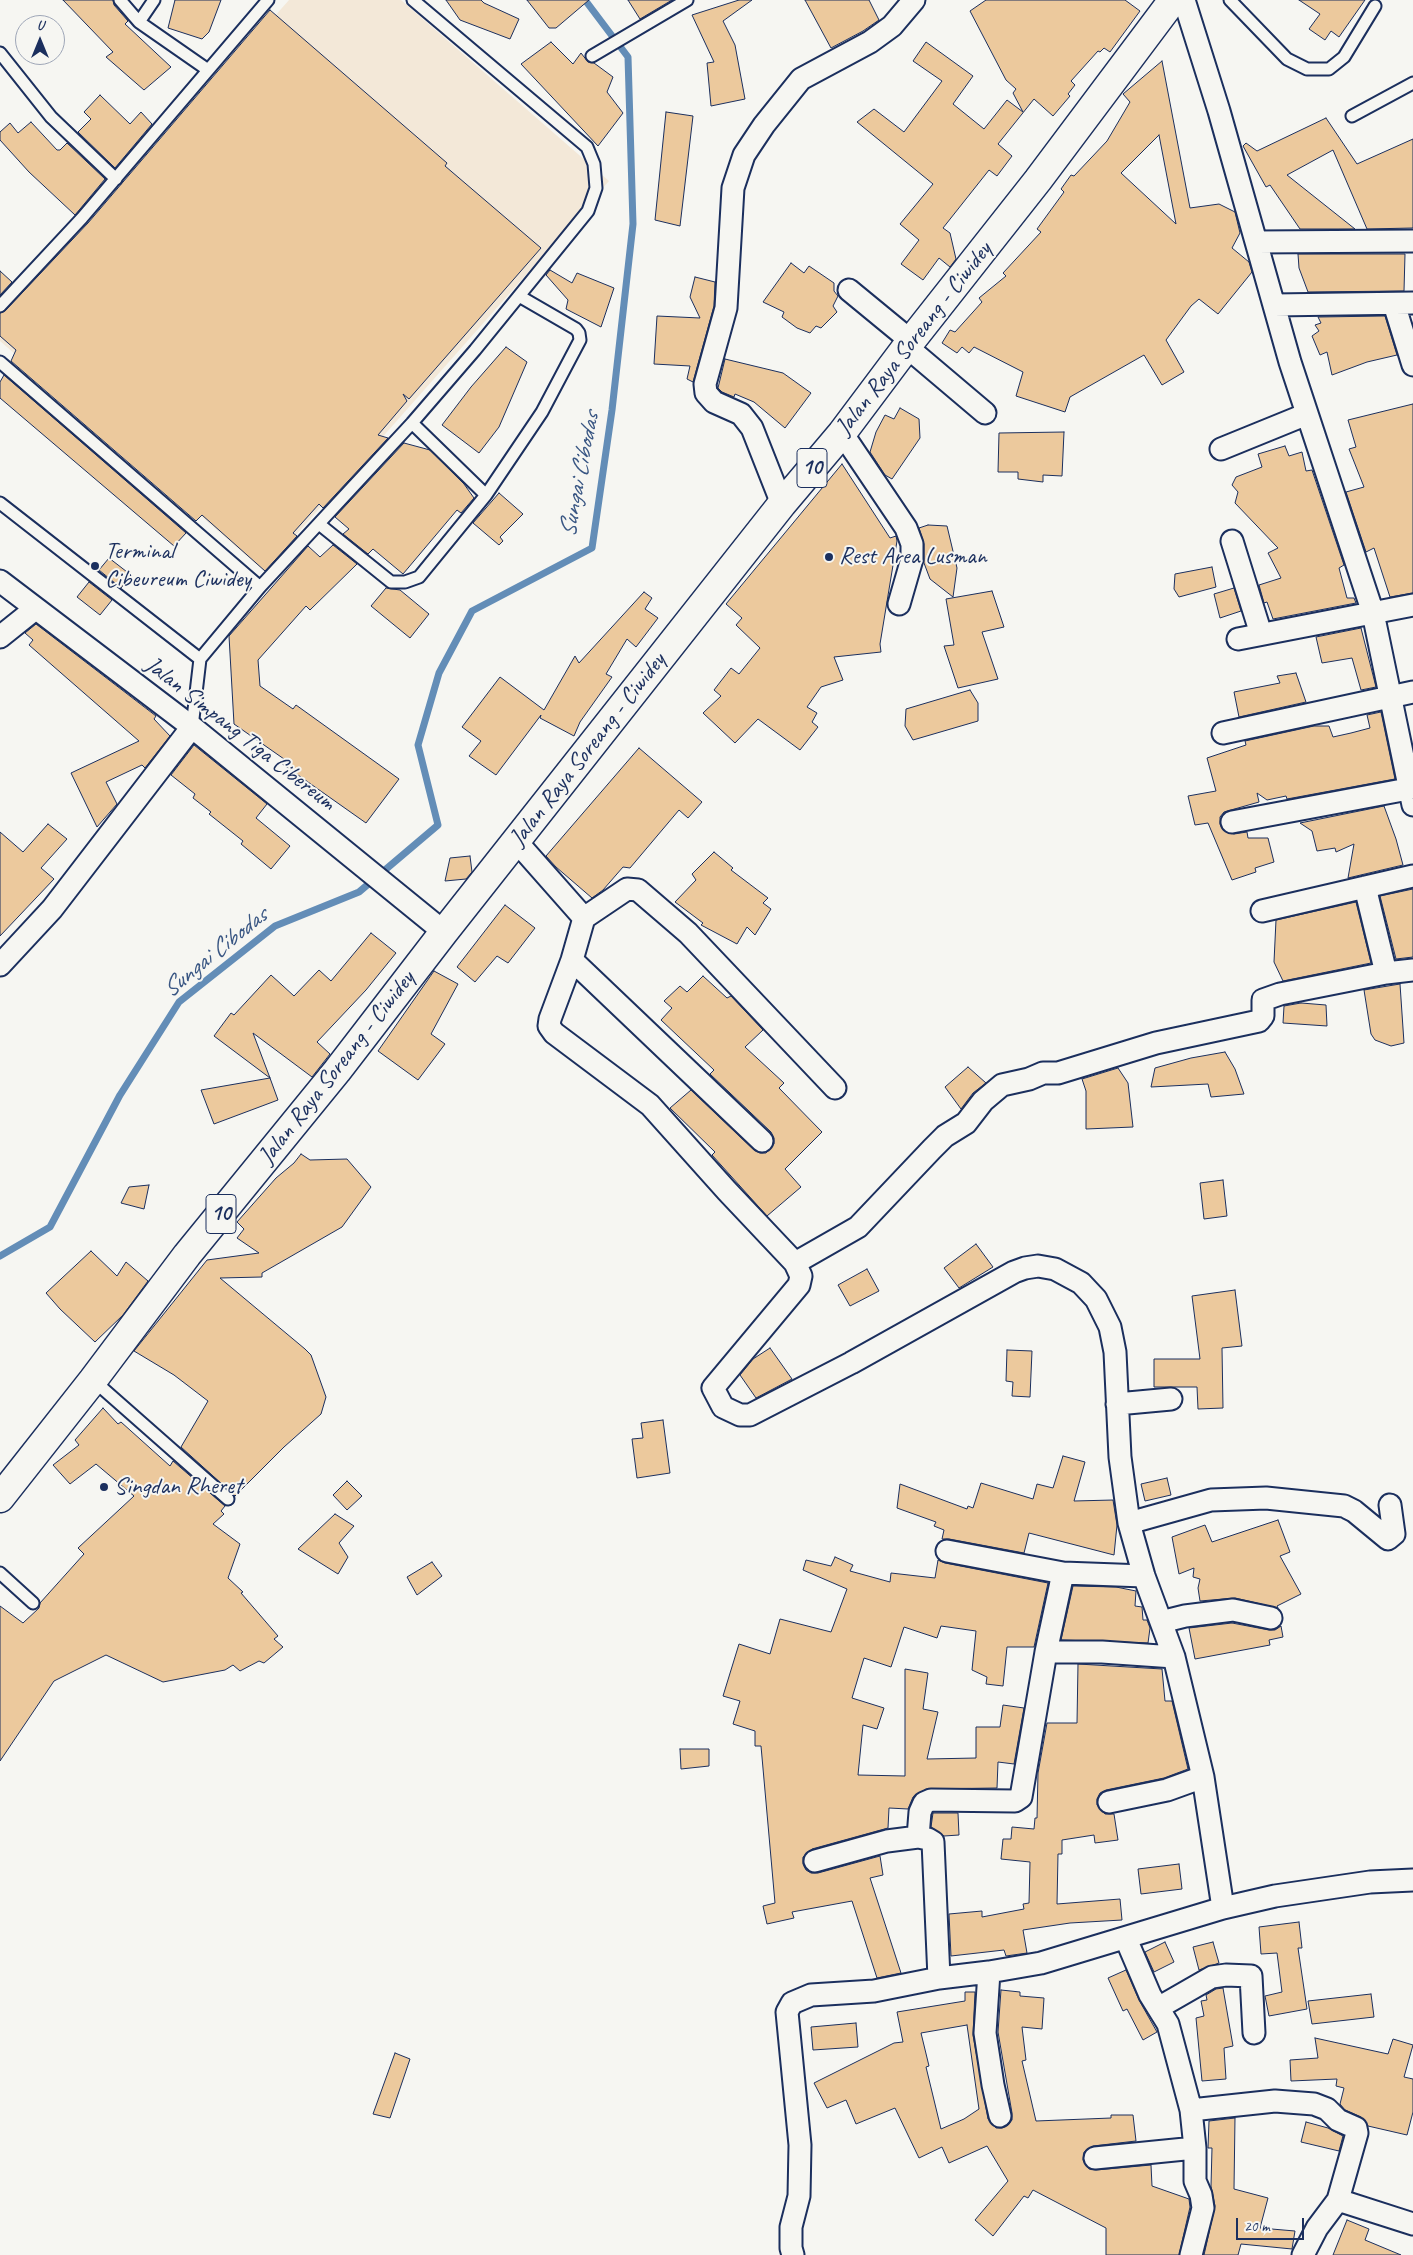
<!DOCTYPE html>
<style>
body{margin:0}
#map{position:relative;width:1413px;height:2255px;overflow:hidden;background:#f6f6f2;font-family:Caveat,sans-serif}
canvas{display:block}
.north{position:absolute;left:15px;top:15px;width:50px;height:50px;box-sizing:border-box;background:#f6f6f2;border:1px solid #9ea6b7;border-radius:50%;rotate:0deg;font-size:14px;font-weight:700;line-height:20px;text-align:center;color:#1b2f5e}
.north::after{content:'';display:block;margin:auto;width:18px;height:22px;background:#1b2f5e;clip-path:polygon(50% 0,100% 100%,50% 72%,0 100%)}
.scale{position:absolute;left:1236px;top:2218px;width:68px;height:22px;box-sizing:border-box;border:2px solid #1b2f5e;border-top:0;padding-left:6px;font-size:15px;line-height:18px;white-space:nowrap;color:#1b2f5e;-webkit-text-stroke:4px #f6f6f2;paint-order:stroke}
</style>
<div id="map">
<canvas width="1413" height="2255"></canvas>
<div class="north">U</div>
<div class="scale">20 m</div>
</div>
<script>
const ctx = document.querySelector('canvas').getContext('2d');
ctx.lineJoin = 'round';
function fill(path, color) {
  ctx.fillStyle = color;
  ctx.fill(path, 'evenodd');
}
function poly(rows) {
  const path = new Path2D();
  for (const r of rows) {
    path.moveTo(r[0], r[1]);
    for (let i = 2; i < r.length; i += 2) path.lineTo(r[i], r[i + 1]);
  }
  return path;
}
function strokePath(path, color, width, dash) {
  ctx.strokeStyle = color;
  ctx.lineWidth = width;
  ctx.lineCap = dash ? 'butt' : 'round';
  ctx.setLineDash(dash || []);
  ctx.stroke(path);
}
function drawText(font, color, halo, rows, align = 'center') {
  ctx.font = font + ' Caveat,sans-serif';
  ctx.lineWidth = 4;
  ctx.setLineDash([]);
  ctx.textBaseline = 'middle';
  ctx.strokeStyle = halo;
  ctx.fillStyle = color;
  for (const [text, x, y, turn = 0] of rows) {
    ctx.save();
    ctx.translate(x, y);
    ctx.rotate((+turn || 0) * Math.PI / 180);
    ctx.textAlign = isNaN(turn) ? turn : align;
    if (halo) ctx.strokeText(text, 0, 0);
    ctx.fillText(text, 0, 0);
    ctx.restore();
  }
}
fill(poly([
 [289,0,401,0,609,181,264,571,0,341,0,328]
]), '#f3e8d8');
strokePath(poly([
 [0,1256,50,1227,120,1095,179,1002,275,926,359,892,438,825,418,745,439,673,472,611,592,548,612,410,633,224,628,57,585,0]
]), '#638db7', 7);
const building = poly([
 [63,0,113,0,114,5,128,21,125,24,171,67,144,90,106,57,113,52,63,0],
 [175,0,221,0,209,32,202,39,168,28,175,0],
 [446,0,481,0,484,3,519,19,510,39,460,20,446,0],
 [527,0,589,0,556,28,549,28,527,0],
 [628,0,672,0,640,19,628,0],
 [739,0,752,0,723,21,735,45,745,99,711,106,707,63,714,62,692,15,739,0],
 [805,0,869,0,879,20,863,31,831,48,805,0],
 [986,0,1125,0,1140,11,1110,52,1104,48,1100,52,1098,51,1071,81,1075,85,1068,94,1070,96,1053,116,1034,99,998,144,1012,156,997,176,989,170,943,228,950,233,956,259,950,267,939,258,923,280,901,264,919,240,900,224,933,184,857,122,874,109,904,132,942,81,913,61,926,42,973,76,953,104,984,129,1007,100,1023,112,1013,93,1016,89,1006,80,970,11,986,0],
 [1299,0,1365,0,1339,37,1331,31,1325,40,1309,29,1320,14,1299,0],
 [270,10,447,163,445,166,541,248,409,399,403,394,407,401,378,435,388,438,323,508,319,504,293,533,297,536,265,571,202,515,196,521,11,361,16,350,0,336,0,313,5,311,88,223,270,10],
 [551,42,573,64,581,53,588,62,594,63,613,77,607,92,623,113,598,146,521,64,551,42],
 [1162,61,1190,208,1219,204,1235,212,1240,233,1232,248,1249,262,1252,272,1218,314,1199,299,1191,306,1166,340,1184,372,1162,385,1144,355,1070,397,1065,412,1016,396,1023,372,974,347,969,353,962,347,957,353,942,343,950,330,955,332,982,302,979,298,1006,276,1003,273,1041,232,1037,229,1064,192,1061,189,1071,175,1074,176,1107,141,1130,102,1123,94,1162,61],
 [1159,135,1176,224,1121,173,1159,135],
 [100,95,130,124,141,112,152,124,115,168,78,132,91,119,84,112,100,95],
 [666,112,693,116,680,226,655,220,666,112],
 [1326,118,1357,164,1413,139,1413,228,1367,229,1333,150,1287,175,1355,229,1300,229,1270,185,1266,187,1243,146,1246,143,1257,151,1326,118],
 [31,122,57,150,60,150,67,143,105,179,75,215,29,172,0,140,0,132,10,123,18,133,31,122],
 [1298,254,1405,254,1404,291,1308,292,1299,268,1298,254],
 [791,263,804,273,809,266,834,283,834,291,838,296,833,306,837,312,821,328,816,326,810,333,797,328,782,317,784,312,763,302,791,263],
 [550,270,572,283,577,273,614,288,601,327,566,309,568,300,546,275,550,270],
 [0,271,12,282,0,295,0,271],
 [695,277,715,282,714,306,693,382,687,379,690,366,654,364,657,316,700,318,690,297,695,277],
 [1385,316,1397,355,1367,362,1332,375,1327,352,1320,355,1312,336,1319,331,1315,325,1321,323,1318,317,1385,316],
 [506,347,527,362,499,427,479,453,442,425,471,387,506,347],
 [725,359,783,373,811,393,785,428,754,402,735,394,734,397,722,392,718,388,725,359],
 [4,375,186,533,174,546,0,398,0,382,4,375],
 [1413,404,1413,593,1390,597,1374,548,1366,552,1346,492,1364,487,1349,449,1356,447,1348,420,1413,404],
 [900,408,919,419,920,438,892,479,885,475,870,452,876,432,885,415,894,419,900,408],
 [1064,432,1062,476,1043,475,1043,482,1018,479,1018,472,998,472,999,433,1064,432],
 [404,443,430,450,464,484,474,498,461,513,457,510,403,574,373,549,368,554,343,534,349,529,335,517,404,443],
 [1285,446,1289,456,1302,452,1306,471,1312,470,1344,565,1339,568,1347,598,1354,598,1356,603,1273,619,1267,602,1264,603,1259,585,1281,578,1268,553,1278,548,1235,503,1238,492,1232,485,1236,477,1262,467,1258,454,1285,446],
 [842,464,890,538,896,536,897,541,880,644,881,652,834,657,843,680,821,687,807,707,817,713,812,722,818,727,800,750,758,719,735,743,703,713,721,696,714,690,731,668,739,674,760,648,736,625,742,618,726,604,842,464],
 [499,493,523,514,500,537,503,541,499,545,473,523,499,493],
 [928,525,947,526,957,568,953,597,930,579,924,563,924,544,919,528,928,525],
 [333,545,357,564,310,610,306,606,258,660,260,686,293,709,296,705,399,779,366,823,281,763,284,759,234,724,229,636,308,546,320,557,333,545],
 [109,558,131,575,121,588,99,570,109,558],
 [1212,567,1216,587,1179,597,1174,589,1175,574,1212,567],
 [89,582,112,600,100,615,77,597,89,582],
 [386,588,400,590,429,614,410,638,371,606,386,588],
 [1234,588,1241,611,1220,618,1214,594,1234,588],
 [992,591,1004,627,982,632,998,679,958,688,944,646,954,645,946,599,992,591],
 [644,592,652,598,645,609,658,618,636,647,627,639,606,674,612,677,580,722,574,736,540,718,541,715,496,775,469,756,481,741,462,727,500,677,544,710,575,656,579,663,644,592],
 [36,624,156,716,154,719,170,736,145,768,142,765,106,782,117,804,97,827,71,773,139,741,29,645,33,640,25,633,36,624],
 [1361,628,1376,687,1361,690,1352,658,1322,663,1316,637,1361,628],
 [1296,673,1306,702,1239,717,1234,692,1280,683,1277,676,1296,673],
 [970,690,978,703,978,721,913,740,905,726,906,709,970,690],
 [1381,712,1395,779,1287,799,1286,796,1267,800,1257,793,1259,802,1224,812,1220,817,1220,824,1223,830,1234,834,1247,832,1248,838,1268,838,1274,862,1255,868,1256,872,1232,880,1208,823,1195,825,1188,796,1216,791,1207,758,1246,745,1245,741,1314,726,1329,726,1333,737,1351,733,1370,728,1367,715,1381,712],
 [194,745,267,804,256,818,290,846,271,869,241,844,243,841,209,814,211,812,193,798,195,794,171,775,194,745],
 [639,748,702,802,688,818,679,810,630,868,623,867,603,890,592,898,556,867,546,856,639,748],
 [1384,806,1396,839,1403,865,1348,878,1354,844,1336,852,1335,848,1317,851,1312,831,1300,823,1384,806],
 [48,824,67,839,41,868,54,879,0,936,0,832,23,852,48,824],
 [714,852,733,868,731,870,768,898,763,903,771,909,755,935,747,927,737,944,701,925,703,923,675,902,696,880,692,874,714,852],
 [470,856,472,872,466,879,445,881,450,858,470,856],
 [1413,889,1413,957,1396,959,1380,896,1413,889],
 [1356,902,1371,963,1283,981,1274,962,1276,920,1356,902],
 [505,905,535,928,508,963,497,956,475,982,457,967,505,905],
 [371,933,396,953,366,990,317,1042,330,1054,312,1077,253,1033,270,1078,214,1036,231,1013,234,1015,271,975,294,996,319,970,331,981,371,933],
 [434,971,458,984,431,1034,445,1044,418,1080,378,1051,434,971],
 [703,976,727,998,731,996,763,1030,745,1047,784,1083,779,1088,822,1132,785,1169,801,1187,767,1216,712,1155,715,1152,670,1108,691,1090,754,1150,760,1153,766,1153,774,1144,774,1138,771,1132,710,1074,714,1070,661,1020,672,1008,664,1001,680,986,687,992,703,976],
 [1400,984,1404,1043,1391,1046,1375,1040,1371,1034,1364,990,1400,984],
 [1301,1003,1326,1005,1327,1026,1283,1023,1284,1006,1301,1003],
 [1225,1052,1235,1069,1244,1094,1211,1097,1208,1084,1151,1087,1155,1068,1191,1058,1225,1052],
 [968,1067,986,1083,973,1093,961,1109,945,1087,968,1067],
 [1118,1068,1128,1083,1133,1127,1086,1129,1086,1091,1082,1079,1118,1068],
 [270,1078,278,1100,214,1124,201,1090,270,1078],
 [301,1154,310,1160,347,1159,371,1187,342,1227,262,1273,262,1277,220,1278,305,1349,311,1355,326,1397,321,1414,284,1447,235,1496,181,1447,208,1401,174,1375,134,1351,207,1260,259,1253,237,1238,244,1229,237,1222,276,1178,294,1163,301,1154],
 [1223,1180,1227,1216,1204,1219,1200,1183,1223,1180],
 [149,1185,144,1209,121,1203,129,1187,149,1185],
 [976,1244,993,1267,959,1288,944,1268,976,1244],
 [91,1251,117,1276,126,1262,148,1281,123,1315,95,1342,60,1309,46,1293,91,1251],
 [867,1269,879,1291,850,1306,838,1285,867,1269],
 [1235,1290,1242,1346,1222,1348,1223,1408,1198,1409,1197,1387,1154,1387,1154,1359,1200,1359,1192,1296,1235,1290],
 [770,1348,792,1379,756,1398,740,1375,753,1359,770,1348],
 [1007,1350,1032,1351,1030,1397,1012,1396,1013,1382,1006,1381,1007,1350],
 [103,1408,118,1424,121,1422,170,1466,173,1461,225,1506,221,1511,224,1514,213,1524,240,1544,228,1578,243,1592,241,1593,278,1636,274,1639,283,1647,264,1663,259,1661,240,1671,233,1665,225,1670,163,1682,106,1655,54,1681,0,1761,0,1606,23,1623,39,1608,40,1603,84,1554,78,1548,134,1496,96,1464,70,1484,53,1465,79,1445,75,1440,103,1408],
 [663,1420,670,1473,637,1478,632,1439,643,1438,641,1423,663,1420],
 [1063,1456,1085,1462,1074,1501,1113,1500,1117,1525,1114,1555,1029,1533,1024,1553,949,1539,942,1539,944,1530,934,1526,936,1522,897,1508,900,1484,967,1509,968,1506,973,1508,981,1483,1033,1499,1037,1484,1053,1488,1063,1456],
 [1167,1478,1171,1495,1145,1501,1141,1484,1167,1478],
 [347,1481,362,1496,347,1510,333,1495,347,1481],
 [335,1514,354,1526,339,1543,348,1557,338,1574,298,1549,335,1514],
 [1278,1520,1290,1552,1280,1556,1301,1594,1277,1606,1278,1608,1235,1598,1200,1601,1198,1588,1200,1579,1193,1577,1194,1568,1179,1574,1172,1537,1205,1525,1212,1542,1278,1520],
 [835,1557,853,1565,850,1571,890,1582,891,1573,935,1578,938,1560,945,1563,1048,1583,1034,1647,1007,1647,1003,1686,986,1684,987,1677,972,1670,976,1631,941,1626,937,1638,904,1627,891,1667,864,1658,852,1698,884,1708,877,1729,863,1725,858,1775,905,1776,905,1669,928,1673,923,1709,938,1712,927,1759,976,1758,976,1727,1000,1727,1003,1705,1024,1708,1014,1764,998,1762,997,1788,926,1789,913,1797,908,1809,889,1808,888,1828,812,1849,803,1857,803,1864,806,1870,811,1873,818,1873,880,1856,883,1875,870,1878,901,1973,877,1978,852,1901,792,1912,794,1918,767,1924,763,1906,775,1903,761,1746,755,1746,755,1731,733,1724,740,1701,723,1696,739,1644,770,1654,780,1619,831,1632,847,1589,803,1570,806,1560,831,1566,835,1557],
 [432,1562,442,1576,417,1595,407,1577,432,1562],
 [1073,1586,1116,1587,1136,1591,1135,1606,1142,1607,1143,1620,1147,1620,1150,1628,1148,1643,1061,1640,1073,1586],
 [1232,1623,1269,1630,1275,1630,1281,1626,1283,1637,1269,1640,1270,1645,1195,1659,1189,1628,1232,1623],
 [1078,1664,1162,1669,1165,1701,1172,1701,1188,1769,1164,1778,1106,1790,1100,1793,1097,1799,1097,1805,1105,1814,1114,1814,1118,1840,1095,1843,1094,1835,1062,1840,1062,1854,1058,1854,1057,1904,1120,1899,1122,1920,1070,1923,1023,1930,1027,1953,1006,1956,1004,1950,951,1956,949,1914,982,1911,982,1917,1024,1909,1023,1904,1029,1903,1030,1862,1001,1859,1003,1839,1011,1839,1012,1827,1034,1829,1035,1818,1037,1818,1038,1773,1047,1723,1077,1723,1078,1664],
 [680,1749,709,1749,709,1766,681,1769,680,1749],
 [933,1813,958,1813,959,1835,944,1836,931,1827,933,1813],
 [1179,1864,1182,1889,1141,1894,1138,1869,1179,1864],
 [1299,1922,1302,1948,1298,1948,1307,2009,1269,2016,1265,1996,1282,1992,1277,1953,1261,1954,1259,1927,1299,1922],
 [1165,1942,1174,1962,1154,1972,1145,1952,1165,1942],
 [1213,1942,1219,1963,1199,1970,1193,1947,1213,1942],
 [1126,1970,1139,2000,1157,2032,1143,2040,1127,2009,1123,2011,1108,1978,1126,1970],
 [1223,1988,1233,2046,1224,2048,1226,2079,1202,2081,1196,2018,1204,2016,1201,2001,1207,2000,1206,1995,1216,1989,1223,1988],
 [1001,1990,1020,1992,1020,1996,1044,1998,1042,2029,1022,2027,1026,2060,1022,2061,1036,2121,1111,2118,1111,2115,1133,2115,1136,2141,1093,2146,1084,2152,1083,2160,1089,2169,1096,2170,1151,2165,1152,2186,1189,2199,1190,2207,1179,2255,1106,2255,1106,2228,1033,2190,1028,2198,1024,2196,993,2236,975,2220,1008,2181,987,2146,949,2163,942,2147,919,2158,895,2108,856,2124,846,2100,827,2108,814,2083,894,2043,903,2042,897,2012,965,2001,965,1992,975,1992,973,2035,988,2119,996,2128,1002,2128,1008,2125,1012,2120,1012,2113,998,2032,1001,1990],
 [967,2025,979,2109,964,2119,941,2129,926,2067,929,2066,921,2033,967,2025],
 [1371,1994,1374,2017,1312,2024,1308,2001,1371,1994],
 [856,2023,858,2047,813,2050,811,2027,856,2023],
 [1315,2038,1388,2054,1393,2039,1413,2045,1404,2077,1413,2079,1413,2112,1407,2135,1368,2126,1361,2117,1345,2110,1340,2104,1344,2088,1336,2086,1337,2079,1291,2081,1290,2060,1318,2058,1315,2038],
 [395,2053,410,2059,390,2118,373,2114,395,2053],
 [1235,2118,1234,2189,1268,2198,1260,2228,1295,2231,1292,2249,1241,2244,1238,2255,1204,2255,1215,2206,1211,2186,1212,2148,1208,2148,1209,2121,1235,2118],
 [1306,2122,1328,2128,1343,2136,1339,2151,1301,2142,1306,2122],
 [1347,2220,1369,2229,1365,2240,1401,2255,1333,2255,1347,2220]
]);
fill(building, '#ecc99d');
strokePath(building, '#1b2f5e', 1);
const lane = poly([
 [120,0,139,22],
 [154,0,139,22,208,70],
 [1230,0,1287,59,1307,69,1329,69,1344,57,1375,6],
 [0,53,51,117,116,179],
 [592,56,687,0],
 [1352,116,1413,83],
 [0,306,82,218,268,0],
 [0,362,260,587,412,423,475,350,588,211,596,188,594,164,587,147,413,0],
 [486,495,542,412,580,340,579,333,576,329,519,296],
 [0,503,200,659],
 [319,524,391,582,405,582,419,577,486,495,412,423],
 [192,727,200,659,260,587],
 [93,1380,228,1499],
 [0,1573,33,1603]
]);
const street = poly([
 [1184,0,1219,111,1290,362,1373,613,1413,805],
 [1256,242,1413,241],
 [849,290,911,341],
 [1394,304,1413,365],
 [1274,305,1413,303],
 [907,347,985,413],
 [842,433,906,528,912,544,912,559,899,604],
 [1221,449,1307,414],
 [782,504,752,428,741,414,714,402,706,393,705,384,726,308,733,188,744,155,764,125,801,79,870,42,892,26,914,0],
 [1232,541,1261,634],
 [0,581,192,727,444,932],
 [0,637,35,609],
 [1238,639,1413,605],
 [1223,733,1413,692],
 [1232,822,1413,788],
 [516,841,584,918,572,960,550,1019,549,1026,554,1033,650,1105,727,1191,795,1263,801,1276,799,1285,713,1388,723,1407,740,1415,750,1415,851,1363,1014,1272,1025,1268,1038,1266,1055,1269,1081,1283,1096,1299,1110,1327,1115,1352,1120,1457,1129,1523,1144,1576,1174,1657,1203,1777,1223,1908],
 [1365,887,1386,973],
 [1262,911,1413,876],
 [584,918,627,889,638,890,688,933,835,1088],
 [572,960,762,1141],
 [0,965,52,909,192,727],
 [795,1263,858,1227,932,1149,945,1136,966,1123,983,1101,1002,1085,1029,1079,1043,1073,1058,1073,1156,1043,1259,1021,1263,1016,1263,1000,1280,994,1386,973,1413,970],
 [1117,1404,1171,1399],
 [1129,1523,1211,1500,1266,1498,1344,1506,1354,1511,1388,1539,1394,1534,1390,1505],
 [947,1551,1063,1573,1144,1576],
 [1161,1622,1185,1616,1233,1610,1271,1618],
 [1046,1652,1102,1652,1174,1657],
 [1109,1802,1167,1790,1203,1777],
 [918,1837,920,1812,924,1803,931,1800,1015,1801,1021,1797,1046,1652,1063,1573],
 [815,1861,887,1841,918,1837,928,1839,933,1842,939,1978],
 [1126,1939,1150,1995,1168,2024,1191,2110,1195,2148,1195,2181,1201,2195,1203,2208,1191,2255],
 [989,1972,985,2033,993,2085,1000,2116],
 [1158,2008,1212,1977,1226,1975,1251,1976,1254,2033],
 [1191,2110,1275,2101,1314,2104,1327,2109,1338,2120,1356,2128,1357,2133,1338,2200,1413,2224],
 [1095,2158,1195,2148],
 [793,2255,791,2248,791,2227,799,2196,800,2145,787,2012,792,2003,811,1995,874,1991,939,1978,989,1972,1041,1963,1223,1908,1275,1896,1370,1882,1413,1880],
 [1303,2255,1317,2228,1338,2200]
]);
const highway = poly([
 [0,1498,93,1380,187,1255,337,1071,444,932,782,504,842,433,911,341,1038,180,1173,0]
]);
strokePath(lane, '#1b2f5e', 15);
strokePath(street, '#1b2f5e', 25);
strokePath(highway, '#1b2f5e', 31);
strokePath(lane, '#f6f6f2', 11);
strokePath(street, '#f6f6f2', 21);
strokePath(highway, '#f6f6f2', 28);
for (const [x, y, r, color] of [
 [829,557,5,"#1b2f5e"],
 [95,566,5,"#1b2f5e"],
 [104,1487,5,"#1b2f5e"]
]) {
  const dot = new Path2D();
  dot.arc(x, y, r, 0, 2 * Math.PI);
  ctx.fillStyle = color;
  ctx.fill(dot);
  strokePath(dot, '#f6f6f2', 2);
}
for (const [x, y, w] of [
 [812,468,30],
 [221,1214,30]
]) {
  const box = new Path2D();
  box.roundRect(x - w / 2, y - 19.5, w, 39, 4);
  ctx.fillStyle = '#f6f6f2';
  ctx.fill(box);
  strokePath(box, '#1b2f5e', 1);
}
drawText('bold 22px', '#1b2f5e', null, [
 ["10",812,468],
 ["10",221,1214]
]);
drawText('24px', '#1b2f5e', '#f6f6f2', [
 ["Jalan Raya Soreang - Ciwidey",914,339,-52],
 ["Jalan Simpang Tiga Cibereum",240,734,38],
 ["Jalan Raya Soreang - Ciwidey",588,750,-52],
 ["Jalan Raya Soreang - Ciwidey",337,1068,-52]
]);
drawText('24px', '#1b2f5e', '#f6f6f2', [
 ["Terminal",105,552],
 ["Cibeureum Ciwidey",105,580],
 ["Rest Area Lusman",839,557],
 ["Singdan Rheret",114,1487]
], 'left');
drawText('italic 25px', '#395683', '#f6f6f2', [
 ["Sungai Cibodas",580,475,-79],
 ["Sungai Cibodas",215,953,-39]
]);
</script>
